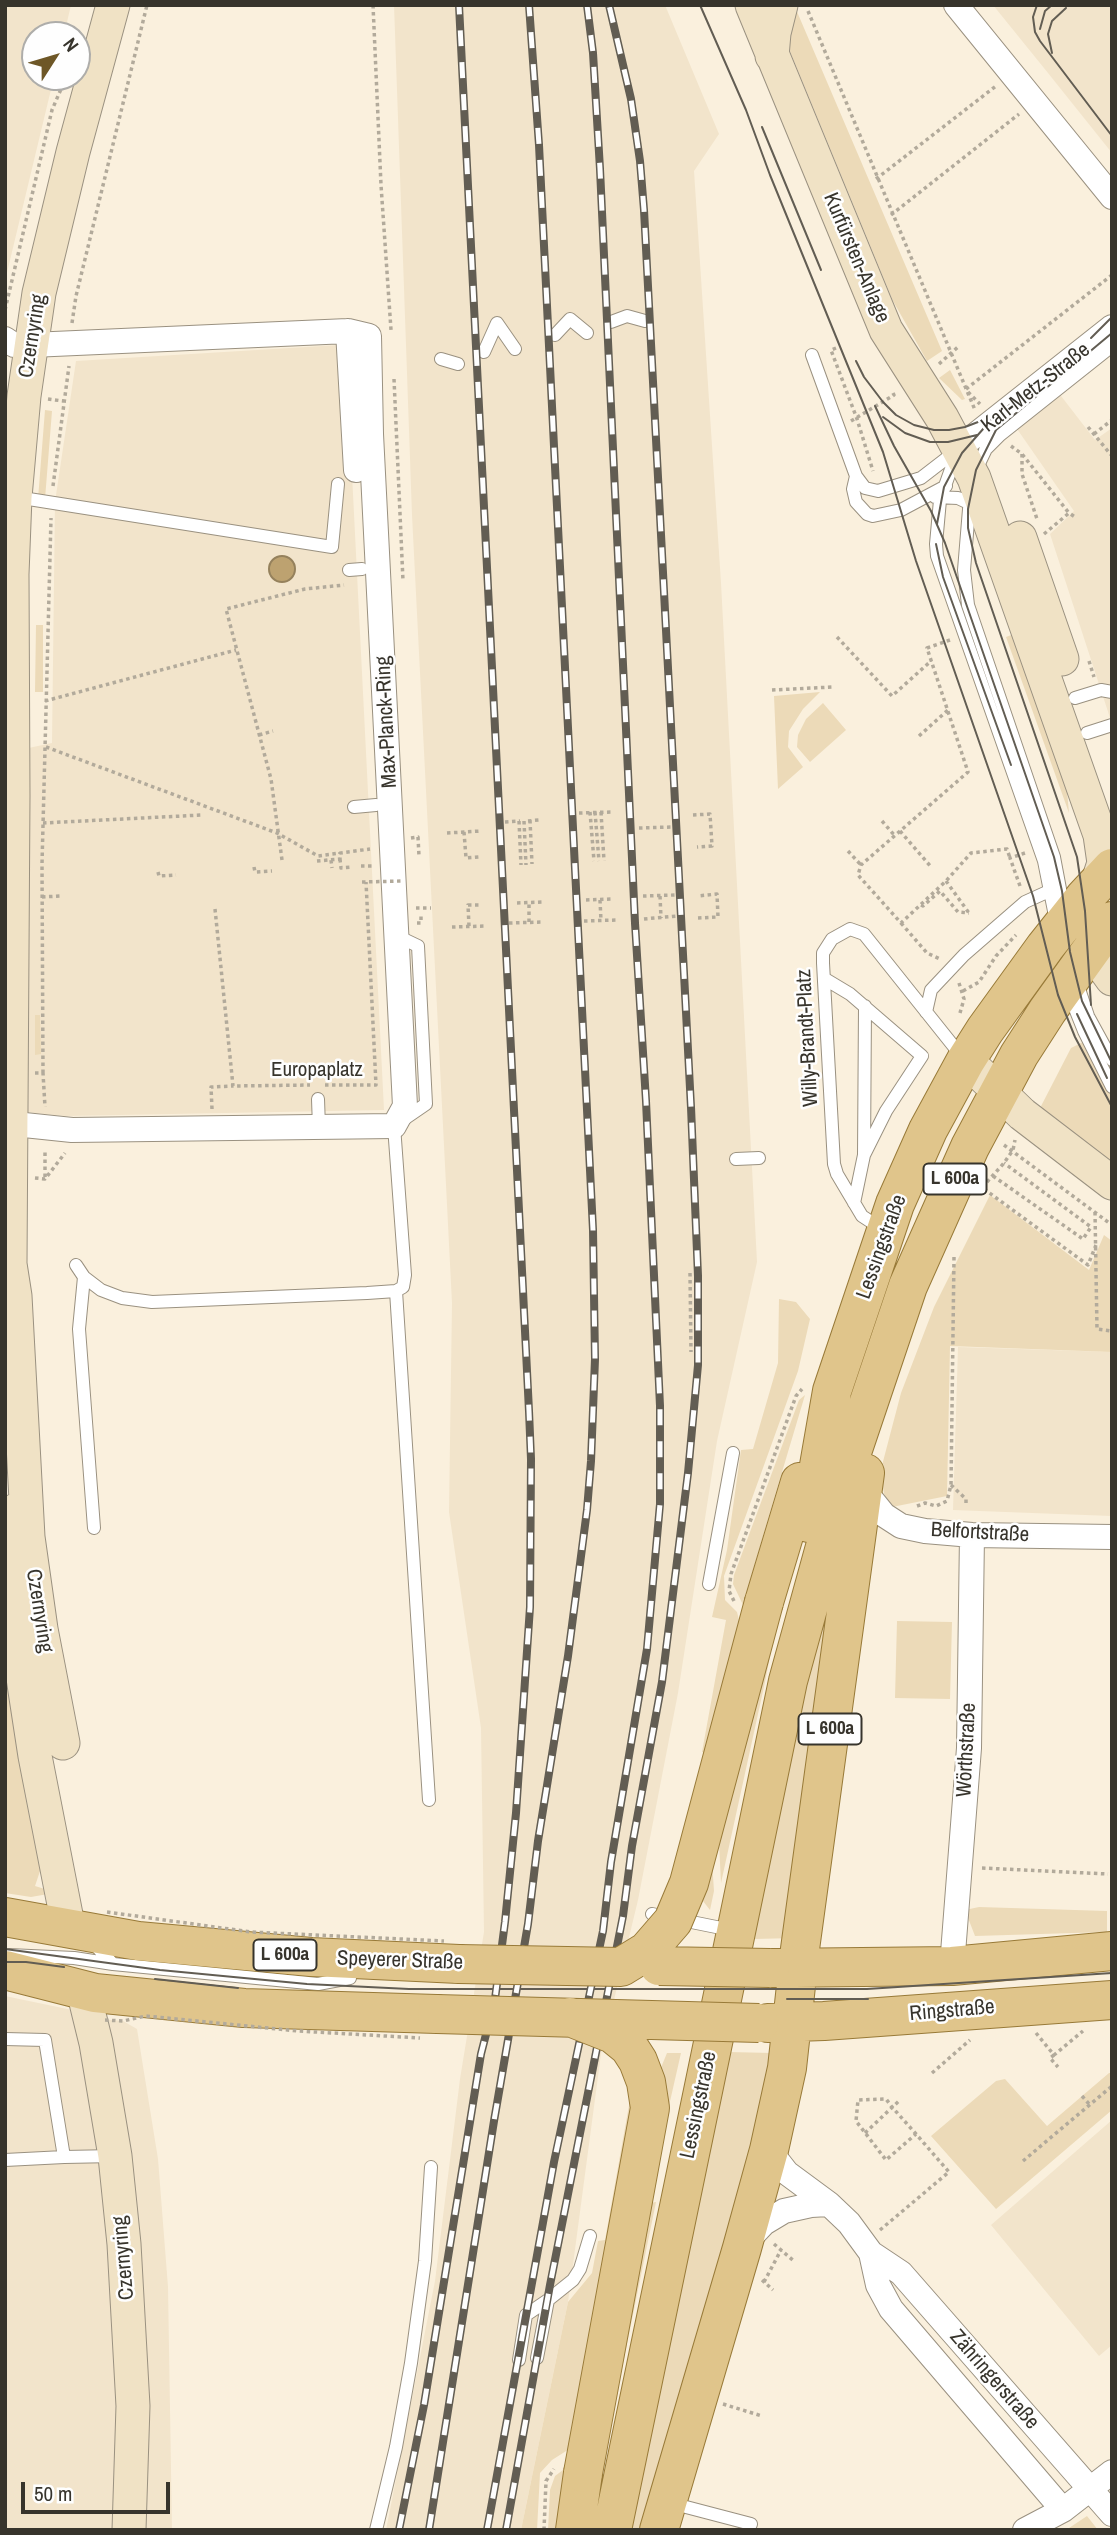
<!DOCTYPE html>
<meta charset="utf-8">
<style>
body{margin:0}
#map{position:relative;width:1117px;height:2535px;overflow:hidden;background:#faf0dd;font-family:"Archivo Narrow",sans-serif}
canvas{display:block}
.frame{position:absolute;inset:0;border:7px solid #37342c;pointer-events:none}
.north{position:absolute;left:21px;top:21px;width:70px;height:70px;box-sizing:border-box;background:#fefefe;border:2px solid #aeadaa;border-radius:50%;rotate:53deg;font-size:19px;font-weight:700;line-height:28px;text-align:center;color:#37342c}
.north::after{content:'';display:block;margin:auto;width:24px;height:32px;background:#6e5727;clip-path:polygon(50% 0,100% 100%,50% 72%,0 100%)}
.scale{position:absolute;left:21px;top:2482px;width:149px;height:32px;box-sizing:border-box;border:4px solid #37342c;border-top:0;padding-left:9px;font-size:21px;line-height:24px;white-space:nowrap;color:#37342c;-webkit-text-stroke:5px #fefefe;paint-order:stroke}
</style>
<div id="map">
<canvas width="1117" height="2535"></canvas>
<div class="frame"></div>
<div class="north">N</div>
<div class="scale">50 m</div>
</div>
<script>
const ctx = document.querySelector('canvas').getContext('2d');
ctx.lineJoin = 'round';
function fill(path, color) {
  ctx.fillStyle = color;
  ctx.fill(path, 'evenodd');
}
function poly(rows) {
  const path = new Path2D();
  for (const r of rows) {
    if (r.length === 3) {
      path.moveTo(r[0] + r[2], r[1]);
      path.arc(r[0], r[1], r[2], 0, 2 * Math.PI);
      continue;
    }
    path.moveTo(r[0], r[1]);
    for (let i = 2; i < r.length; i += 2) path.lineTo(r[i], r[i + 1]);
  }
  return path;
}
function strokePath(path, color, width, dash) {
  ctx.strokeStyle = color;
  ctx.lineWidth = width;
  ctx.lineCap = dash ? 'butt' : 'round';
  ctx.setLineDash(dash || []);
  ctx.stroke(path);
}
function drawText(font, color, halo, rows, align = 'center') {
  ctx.font = font + ' "Archivo Narrow",sans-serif';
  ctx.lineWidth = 5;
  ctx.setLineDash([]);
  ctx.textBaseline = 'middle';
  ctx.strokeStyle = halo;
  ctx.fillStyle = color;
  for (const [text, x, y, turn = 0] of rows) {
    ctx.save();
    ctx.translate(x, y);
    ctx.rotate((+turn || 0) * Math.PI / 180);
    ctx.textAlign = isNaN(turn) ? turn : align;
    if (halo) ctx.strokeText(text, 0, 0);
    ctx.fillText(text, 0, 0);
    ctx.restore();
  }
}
fill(poly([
 [5,5,71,5,64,35,35,35,35,77,54,77,5,281],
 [394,5,665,5,719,134,694,171,721,583,757,1262,717,1441,678,1693,638,1900,601,2054,568,2302,521,2530,386,2530,435,2281,460,2079,484,1932,481,1728,449,1512,452,1303,412,515],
 [993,5,1112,5,1112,153,1048,73],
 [339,345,346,355,384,1110,66,1116,5,1110,5,753,52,743,55,502,76,361],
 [1058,392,1095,440,1112,428,1112,724,1050,534,1074,511,1015,426],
 [958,1347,1112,1352,1112,1516,953,1510],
 [5,1996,72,2010,100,2019,123,2021,137,2029,158,2159,168,2287,172,2530,5,2530],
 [1112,2120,1112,2345,1099,2356,991,2225]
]), '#f2e4cb');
fill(poly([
 [795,7,942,351,927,361,893,301,789,49,790,26],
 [950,370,965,399,962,400,939,378],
 [45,410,52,411,45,499,38,499],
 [36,625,43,625,43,692,35,692],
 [1014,634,1066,780,1069,813,1006,637],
 [820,692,803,709,789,731,788,747,803,767,778,789,774,696],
 [823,703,846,730,810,762,797,747,798,735,806,719],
 [35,1015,40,1015,41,1054,35,1055],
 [1083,1042,1112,1098,1112,1169,1038,1112,1071,1048],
 [990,1195,1089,1270,1104,1235,1112,1241,1112,1352,950,1346,947,1496,887,1508,880,1473,901,1393,934,1307],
 [779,1299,796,1302,810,1319,798,1371,724,1576,725,1600,737,1612,739,1620,706,1753,702,1752,726,1620,712,1617,727,1550,741,1450,753,1449,778,1363],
 [805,1395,768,1519,743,1605,733,1584,734,1575,799,1400],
 [839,1530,796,1938,754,1939,759,1905],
 [793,1538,765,1682,721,1883,718,1822],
 [897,1621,952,1622,950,1699,895,1698],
 [5,1670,42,1865,35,1886,48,1890,48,1894,31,1897,5,1893],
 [711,1847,714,1891,710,1910,699,1896],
 [979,1907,1107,1911,1107,1932,975,1936,965,1910],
 [728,2052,773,2053,772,2074,646,2530,631,2530],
 [667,2053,681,2053,656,2163,660,2070],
 [1109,2073,1112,2073,1112,2110,996,2209,931,2136,996,2081,1005,2079,1047,2126],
 [631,2094,632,2106,574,2446,552,2460,540,2473,537,2530,521,2530,568,2302,592,2273,598,2241,605,2240],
 [656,2202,601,2471,649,2203],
 [571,2464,560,2530,548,2530,550,2490,555,2476],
 [1087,2516,1098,2530,1066,2530]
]), '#ecdab8');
const water = poly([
 [282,569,13]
]);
fill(water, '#bda270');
strokePath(water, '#95815c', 2);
const lane = poly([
 [611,322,627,316,645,321],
 [555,335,570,319,587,333],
 [484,352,497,323,515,349],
 [812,355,856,476,865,488,878,491,921,478,956,451],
 [441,359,458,364],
 [985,450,1000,435,1112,346],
 [956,455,940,500,936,544,937,556,1044,861,1056,921],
 [975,472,985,451,991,427],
 [856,476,853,489,856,502,867,514,873,516,901,510,946,486],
 [16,497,332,547,338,484],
 [935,497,958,498,975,506],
 [970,497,964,570,968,605,1054,857,1064,910],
 [349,570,362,569],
 [1075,698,1101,690,1112,692],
 [1087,733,1112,725],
 [354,807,376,805],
 [825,979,850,994,922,1056,886,1111,864,1155],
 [1077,983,1088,1016,1112,1060],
 [1068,991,1084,1031,1112,1087],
 [926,1012,931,990,964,955,1025,902,1058,887],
 [318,1099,319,1127],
 [736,1159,759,1158],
 [854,1203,864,1155,865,1006],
 [882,1229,862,1216,837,1174,834,1164,823,963,823,953,832,939,850,929,864,934,963,1058],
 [76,1265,84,1277,101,1290,122,1298,152,1302,367,1293,396,1291,403,1287,405,1275,394,1126,426,1104,418,946,397,936],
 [84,1277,79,1329,94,1528],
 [396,1291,429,1800],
 [709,1584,733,1453],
 [652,1914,731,1930],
 [94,1944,113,1964,318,1984,350,1978],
 [9,1955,74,1958,113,1964],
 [5,2039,45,2040,64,2157,115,2156],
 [5,2160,64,2157],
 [537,2358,548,2300,573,2280,580,2269,590,2236],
 [519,2360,526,2315,548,2300],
 [686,2507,751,2524,748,2530],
 [376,2530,396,2447,411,2363,425,2261,431,2167]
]);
const street = poly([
 [956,5,1112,197],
 [348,331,356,470],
 [5,339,14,345,31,345,348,331,369,336,371,434,405,1106,394,1126],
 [959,448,1112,327],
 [5,1123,72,1130,394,1126],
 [863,1489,884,1515,901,1526,925,1531,972,1535,1112,1537],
 [952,1966,969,1748,972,1535],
 [769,2150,787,2173,829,2204,849,2223,871,2253,878,2285,891,2309,1063,2510],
 [747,2241,764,2223,784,2211,811,2205,829,2204],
 [871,2253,901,2273,1112,2514],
 [1025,2530,1063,2510,1112,2472]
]);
const secondary = poly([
 [752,5,886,330,942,418,974,478,1100,835,1104,863,1097,884],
 [772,56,774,33,781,5],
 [1020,538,1062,659],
 [1091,950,1112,979],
 [966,1060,1022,1114,1112,1183],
 [16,1510,5,1560,35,1756,69,1930],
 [63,1743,41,1629,28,1537,15,1296,10,1264,13,796,12,574,15,497,24,396,39,293,73,152,113,5],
 [83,1990,96,2043,115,2156,124,2244,133,2406,129,2530]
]);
const primary = poly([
 [809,1523,832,1391,895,1204,928,1130,966,1060,985,1030,1045,947,1084,898,1112,868],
 [764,1602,800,1482],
 [5,1917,138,1941,311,1957,459,1964],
 [772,1968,952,1966,1112,1951],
 [5,1970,95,1993,244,2008,437,2014],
 [768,2023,824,2021,1112,2000],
 [575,2530,583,2473],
 [612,2530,788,1681,847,1467,908,1286,970,1147,1019,1055,1048,1010,1112,921],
 [659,2530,742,2248,769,2150,787,2068,800,1949,865,1473]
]);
strokePath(lane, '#9a9180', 14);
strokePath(street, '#9a9180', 26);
strokePath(secondary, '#9a9180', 35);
strokePath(primary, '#987a38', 40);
strokePath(poly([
 [373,5,381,185,391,330],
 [808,11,975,410],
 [876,179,996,86],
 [891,215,1019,114],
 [5,310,52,110,61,89],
 [72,323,76,296,147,5],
 [836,348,831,350,857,419,873,471],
 [939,364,959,346],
 [394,379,403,581],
 [966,389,1112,275],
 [968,392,980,404],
 [48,399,63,401],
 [851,421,894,395,892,391],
 [1088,427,1112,456],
 [1094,434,1112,420],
 [1011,446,1022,454,1069,513],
 [1022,454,1022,474,1037,519],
 [53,486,69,366],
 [1044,534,1069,513,1075,517],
 [837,637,892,696,931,661],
 [950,640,927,648,968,772,861,865,858,875,901,923,946,881,971,853,1007,849,1010,858],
 [1089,661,1094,677],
 [772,690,833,687],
 [45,701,236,650],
 [259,735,273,731],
 [919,736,948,710],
 [46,747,277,833,318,856,370,849],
 [590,812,594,861],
 [595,812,599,861],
 [601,812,604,861],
 [579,813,612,812],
 [693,815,710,814,712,846,697,847],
 [530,820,532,864],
 [519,821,521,865],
 [524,821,526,865],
 [528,821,539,820],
 [882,821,895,836],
 [505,822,520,821],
 [43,823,202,815],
 [639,828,672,827],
 [900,831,932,868],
 [464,832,466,858,479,857],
 [447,833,481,831],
 [411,838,418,837,419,856],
 [848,851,861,865],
 [340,859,341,868,352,867],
 [282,860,271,779,226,609,305,589,344,585],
 [331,860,332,868],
 [317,861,340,859,340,852],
 [361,866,374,866],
 [254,867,255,872,272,871],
 [158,872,159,876,176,875],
 [946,881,969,913],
 [1020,886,1010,858,1025,853],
 [643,896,675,895],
 [660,896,661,918],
 [42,897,60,896],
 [586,900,613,899],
 [600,900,601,921],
 [517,903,543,902],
 [921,905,923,906,940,891,958,912,969,913],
 [416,908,431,908],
 [215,909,233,1086,310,1085],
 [698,918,718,917,717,894,698,896],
 [644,919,677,916],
 [584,921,617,920],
 [529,922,529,903],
 [417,923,421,923,421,916],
 [509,923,544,922],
 [901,923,927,953,940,959],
 [469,926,468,905,481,905],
 [452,927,486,926],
 [959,983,964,999,960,1013],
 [963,991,979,982,996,956,1016,935],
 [35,1073,43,1073,45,1107],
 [43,1073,42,864,51,518],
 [325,1085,376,1085,366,882],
 [212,1109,211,1087,233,1086],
 [1004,1145,1112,1225],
 [993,1176,1083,1239,1091,1227,1004,1163],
 [45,1177,45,1150],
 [35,1178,45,1179,65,1153],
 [987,1182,1004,1163,1013,1150,1015,1140],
 [984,1189,1088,1265,1096,1245],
 [1095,1212,1097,1329,1112,1331],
 [690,1273,691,1352],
 [951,1485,966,1499,966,1505],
 [917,1506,925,1503,936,1506,947,1501,951,1485,954,1257],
 [734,1601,729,1591,731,1574,796,1396,802,1389],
 [982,1868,1108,1874],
 [1036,2033,1054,2055,1083,2031],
 [1054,2055,1050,2058,1058,2067],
 [932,2073,970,2040],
 [1082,2096,1090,2105],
 [865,2133,900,2100],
 [1023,2161,1112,2086],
 [880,2230,949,2172,916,2134,892,2107,886,2099,858,2100,856,2121,886,2160,916,2134],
 [774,2244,795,2262],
 [762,2280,773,2290],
 [764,2282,781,2250],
 [723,2404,762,2416],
 [544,2530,546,2481,554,2469]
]), '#b2aa9b', 3.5, [3.5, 3.5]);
strokePath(lane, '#fff', 12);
strokePath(street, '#fff', 24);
strokePath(secondary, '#f0e2c5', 33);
strokePath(primary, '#e0c58b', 38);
strokePath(poly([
 [700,5,746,110,770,175,883,452,916,561,1033,896,1058,995,1075,1037,1112,1107],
 [1037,5,1033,17,1035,32,1040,41,1112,136],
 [1040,29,1045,11,1052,5],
 [1052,53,1048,34,1052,21,1066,8],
 [762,127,821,270],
 [1091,338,1112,317],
 [856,361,864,377,883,402,896,415,914,425,934,430,949,430,965,427,991,417],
 [875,406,894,446,931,511,945,543,1054,857,1062,891,1070,952,1082,1001,1112,1063],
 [883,417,905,433,930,442,948,442,977,435],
 [937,524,944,487,962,453,991,420,1012,403],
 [936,544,943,577,1011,765],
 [1091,1005,1085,911,1077,857,976,563,968,528,968,509,976,470,996,430,1112,333],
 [1077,1014,1107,1078],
 [5,1949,160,1970,307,1984,409,1989,867,1989,1112,1973],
 [5,1962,26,1962,64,1967],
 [155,1979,238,1988],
 [787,1999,868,1999]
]), '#625d53', 2);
const rail = poly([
 [399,2530,424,2405,481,2054,495,1999,505,1922,516,1813,530,1607,531,1459,529,1411,459,5],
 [429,2530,494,2121,528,1924,538,1841,568,1656,587,1510,591,1461,595,1359,593,1230,539,145,529,5],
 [487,2530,554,2162,603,1931,611,1862,647,1649,660,1504,660,1406,646,1101,635,923,600,169,593,53,587,5],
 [506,2530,550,2285,623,1916,632,1846,662,1682,688,1473,698,1365,698,1276,691,1107,644,210,640,161,631,99,609,5]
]);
strokePath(rail, '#625d53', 8);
strokePath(rail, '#fefefe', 5, [16]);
const primaryBridge = poly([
 [459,1964,621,1967,647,1951,673,1921,689,1883,764,1602],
 [659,1966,770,1968],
 [437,2014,759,2023],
 [570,2017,613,2034,629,2047,638,2061,646,2082,650,2108,583,2473]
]);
strokePath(primaryBridge, '#987a38', 40, []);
strokePath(poly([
 [362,882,402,881],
 [107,1912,251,1932,444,1941],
 [105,2020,123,2021,146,2016,298,2031,420,2038]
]), '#b2aa9b', 3.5, [3.5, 3.5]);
strokePath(primaryBridge, '#e0c58b', 38);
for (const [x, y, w] of [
 [955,1179,63],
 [830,1729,63],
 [285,1955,63]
]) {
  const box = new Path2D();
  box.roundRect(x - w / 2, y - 15.5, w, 31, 5);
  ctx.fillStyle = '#fefefe';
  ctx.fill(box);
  strokePath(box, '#37342c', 2);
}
drawText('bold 19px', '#37342c', null, [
 ["L 600a",955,1179],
 ["L 600a",830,1729],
 ["L 600a",285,1955]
]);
drawText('21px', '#37342c', '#fefefe', [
 ["Kurfürsten-Anlage",856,258,67],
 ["Czernyring",33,336,-81],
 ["Karl-Metz-Straße",1036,388,-38],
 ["Max-Planck-Ring",387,722,-93],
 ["Willy-Brandt-Platz",808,1038,-93],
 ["Europaplatz",317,1070],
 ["Lessingstraße",882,1247,-70],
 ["Belfortstraße",980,1533,3],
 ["Czernyring",39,1611,81],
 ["Wörthstraße",967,1750,-87],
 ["Speyerer Straße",400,1961,2],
 ["Ringstraße",952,2011,-5],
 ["Lessingstraße",699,2105,-78],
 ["Czernyring",124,2258,-95],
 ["Zähringerstraße",994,2380,49]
]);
</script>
